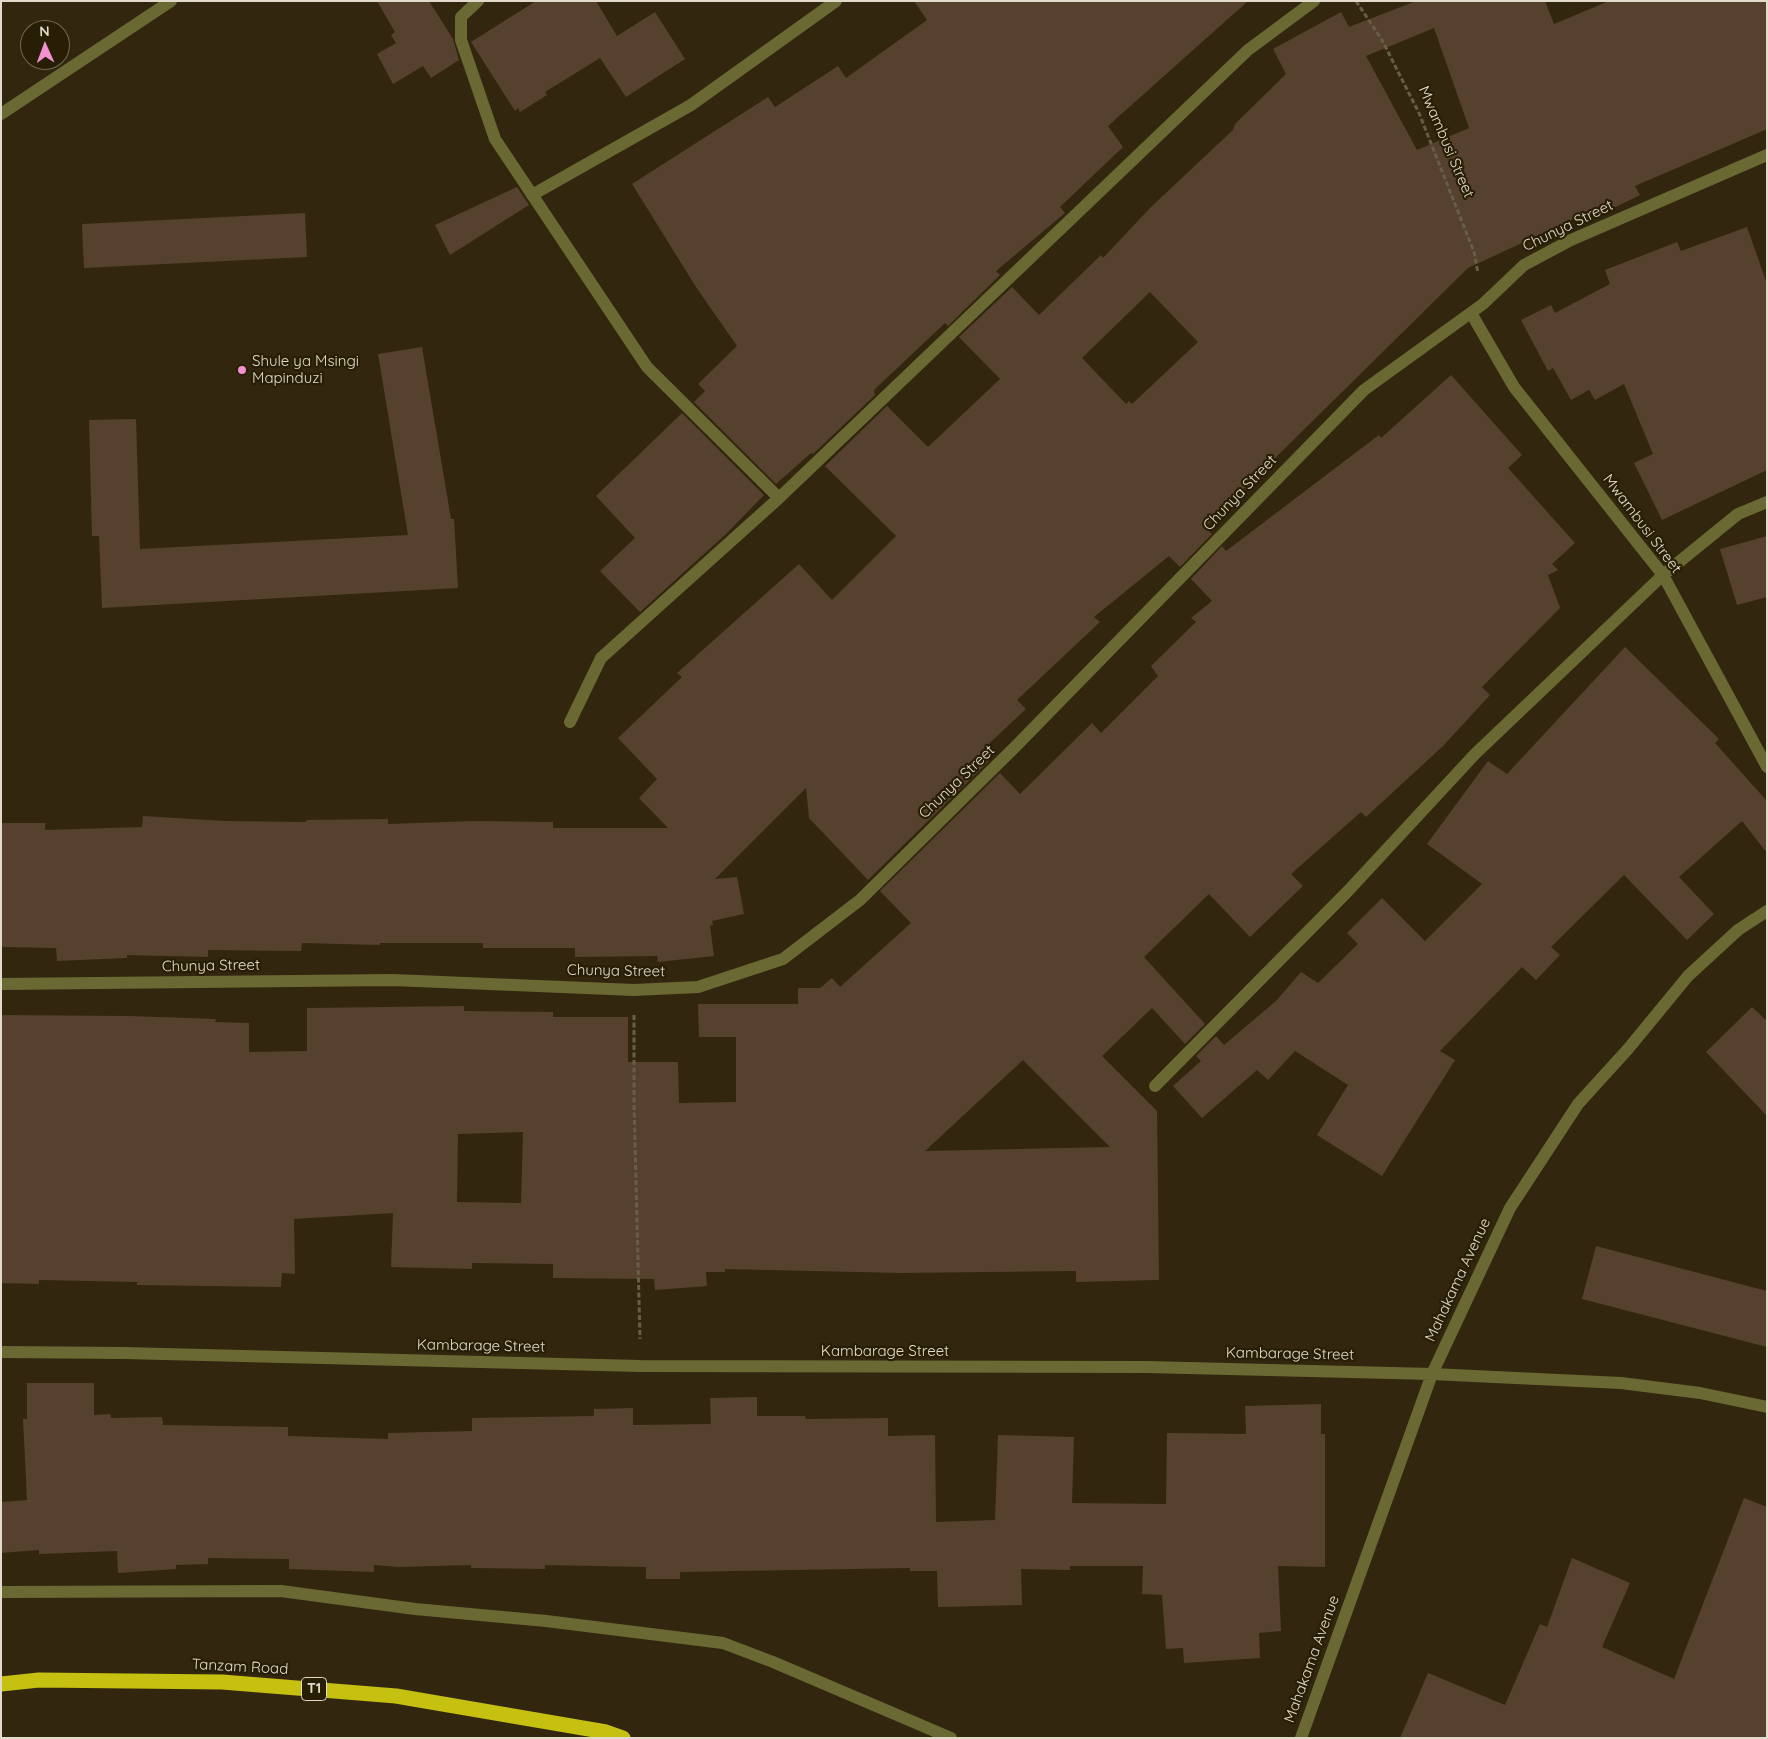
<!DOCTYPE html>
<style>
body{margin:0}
#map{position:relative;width:1768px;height:1739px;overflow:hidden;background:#32270e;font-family:Quicksand,sans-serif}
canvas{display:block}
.frame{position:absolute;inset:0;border:2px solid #e2dbcc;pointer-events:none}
.north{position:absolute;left:20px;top:20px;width:50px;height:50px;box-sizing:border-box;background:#281e05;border:1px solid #726a55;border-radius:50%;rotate:358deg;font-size:14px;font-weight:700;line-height:20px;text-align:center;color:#e2dbcc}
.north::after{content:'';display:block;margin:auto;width:18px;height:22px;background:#f491d3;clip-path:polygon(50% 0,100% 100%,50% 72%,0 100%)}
</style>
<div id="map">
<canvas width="1768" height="1739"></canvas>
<div class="frame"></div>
<div class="north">N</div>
</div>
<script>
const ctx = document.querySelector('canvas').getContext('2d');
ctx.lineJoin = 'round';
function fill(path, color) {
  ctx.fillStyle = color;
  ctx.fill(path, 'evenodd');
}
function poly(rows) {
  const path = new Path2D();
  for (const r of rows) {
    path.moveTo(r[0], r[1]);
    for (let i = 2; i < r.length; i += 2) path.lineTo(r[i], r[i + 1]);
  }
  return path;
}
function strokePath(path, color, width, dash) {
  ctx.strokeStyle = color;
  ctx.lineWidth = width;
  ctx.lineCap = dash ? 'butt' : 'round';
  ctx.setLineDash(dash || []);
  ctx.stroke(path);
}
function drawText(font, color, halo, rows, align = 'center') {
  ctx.font = font + ' Quicksand,sans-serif';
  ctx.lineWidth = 4.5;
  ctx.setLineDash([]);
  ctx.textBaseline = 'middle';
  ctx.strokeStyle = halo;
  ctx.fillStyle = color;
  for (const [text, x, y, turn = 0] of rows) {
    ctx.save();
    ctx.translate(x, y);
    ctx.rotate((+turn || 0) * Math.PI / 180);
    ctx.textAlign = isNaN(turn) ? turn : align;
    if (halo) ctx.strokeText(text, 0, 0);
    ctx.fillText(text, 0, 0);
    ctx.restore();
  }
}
fill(poly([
 [377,1,429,1,453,39,459,60,431,78,423,66,393,84,377,54,396,43,391,35,395,32],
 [536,1,596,1,617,36,655,12,685,59,626,97,600,58,545,92,547,95,520,112,518,108,515,111,471,42],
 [914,1,1248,1,1108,126,1123,147,1060,207,1065,213,996,271,1000,275,948,326,945,323,874,390,875,395,813,454,811,453,776,484,694,402,705,391,698,384,737,346,696,287,632,184,768,97,775,107,838,66,846,78,927,20],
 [1416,1,1545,1,1554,24,1609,1,1767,1,1767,129,1635,186,1640,195,1585,222,1582,215,1468,268,1205,527,1212,534,1180,567,1169,556,1094,617,1100,622,1017,700,1026,709,980,752,989,761,868,880,809,818,806,788,715,879,737,877,744,914,712,921,713,925,710,926,714,956,658,962,657,956,575,957,575,948,483,948,483,943,380,943,380,945,302,943,301,951,208,950,208,957,127,955,127,958,57,961,56,948,2,947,1,823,45,823,45,830,142,827,143,816,224,821,306,822,306,820,388,819,388,824,474,821,553,822,553,828,668,828,639,798,657,779,618,738,682,677,677,673,799,564,832,600,896,536,825,466,887,406,928,447,1000,379,959,337,1012,287,1039,315,1101,255,1103,258,1151,207,1233,130,1235,124,1286,74,1273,49,1341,12,1349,27],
 [1434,28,1469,128,1417,150,1366,56],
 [1150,292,1198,342,1132,404,1129,401,1126,404,1082,358],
 [517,187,529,205,450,255,435,225],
 [305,213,307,257,84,268,82,224],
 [1747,227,1767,284,1767,470,1662,520,1634,463,1653,454,1624,384,1595,400,1589,390,1571,400,1553,368,1548,371,1521,320,1551,305,1555,313,1610,284,1605,270,1677,242,1681,251],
 [422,347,451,519,454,519,458,588,102,608,99,536,92,536,89,420,136,419,140,549,408,535,378,354],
 [1451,375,1522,455,1508,468,1575,543,1552,564,1558,570,1548,575,1560,608,1482,687,1490,695,1443,746,1366,817,1361,812,1291,874,1303,886,1250,937,1209,894,1144,957,1205,1024,1185,1044,1152,1008,1102,1056,1157,1111,1159,1280,1076,1282,1076,1271,901,1273,725,1269,725,1272,706,1272,707,1286,655,1290,654,1279,553,1278,553,1264,472,1263,472,1269,391,1267,393,1213,294,1219,295,1274,282,1273,281,1287,137,1285,137,1282,39,1280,39,1284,1,1283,1,1015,130,1016,216,1019,215,1022,249,1023,249,1052,307,1051,307,1008,464,1006,464,1011,553,1012,553,1017,628,1017,628,1062,678,1062,679,1103,736,1102,736,1037,699,1037,698,1004,798,1004,798,988,820,988,832,978,840,987,911,923,880,891,1000,773,1020,794,1092,723,1101,733,1158,676,1151,666,1196,622,1191,618,1212,601,1191,579,1222,546,1226,551,1379,435,1381,438],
 [1023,1060,1110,1147,925,1151],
 [523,1132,521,1203,457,1202,458,1134],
 [682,413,764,495,726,534,640,612,600,571,635,538,596,496],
 [1767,536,1767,597,1737,605,1720,549],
 [1625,647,1719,739,1715,743,1767,801,1767,853,1742,821,1679,877,1714,914,1687,940,1624,875,1551,947,1560,955,1536,980,1522,967,1440,1051,1455,1060,1382,1176,1317,1135,1348,1085,1295,1051,1268,1080,1257,1070,1202,1118,1173,1086,1201,1061,1196,1056,1216,1036,1224,1045,1276,1001,1301,972,1318,983,1358,944,1347,933,1382,898,1425,941,1482,884,1427,844,1488,761,1507,774],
 [1752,1007,1767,1021,1767,1116,1706,1052],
 [1596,1246,1767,1291,1767,1347,1582,1299],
 [27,1383,94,1383,94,1415,110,1414,111,1418,162,1417,163,1425,288,1427,288,1436,388,1439,388,1433,472,1431,472,1418,594,1416,594,1409,633,1408,633,1425,711,1424,710,1398,757,1397,757,1416,805,1416,806,1419,888,1418,888,1436,935,1435,936,1522,995,1520,998,1435,1074,1437,1072,1503,1166,1504,1167,1433,1246,1434,1245,1406,1321,1404,1321,1434,1325,1434,1325,1567,1278,1566,1281,1631,1259,1633,1260,1658,1184,1663,1183,1648,1166,1649,1162,1595,1142,1594,1143,1566,1070,1566,1070,1570,1021,1569,1022,1605,938,1607,937,1571,910,1571,910,1568,680,1572,680,1579,646,1579,646,1567,545,1565,545,1569,471,1568,471,1565,398,1567,374,1565,374,1572,289,1569,289,1559,208,1558,208,1564,176,1565,176,1569,118,1573,117,1551,39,1554,39,1550,1,1553,1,1502,27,1500,23,1419,27,1419],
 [1744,1498,1767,1507,1767,1738,1400,1738,1428,1673,1505,1705,1540,1624,1547,1627,1572,1558,1630,1583,1602,1647,1674,1679]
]), '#55412d');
strokePath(poly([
 [1356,1,1382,40,1419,113,1474,252,1478,273],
 [634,1015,634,1104,640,1339]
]), '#685e48', 3, [5, 2.5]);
strokePath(poly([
 [478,1,461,17,461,40,495,139,647,367,779,498],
 [1,114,171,1],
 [532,195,691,105,836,1],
 [1471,313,1514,387,1663,575,1767,767],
 [570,722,601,658,779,498,1248,50,1314,1],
 [1,984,393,980,634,990,698,987,783,959,860,900,1016,746,1364,390,1483,304,1524,265,1571,240,1767,155],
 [1155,1086,1348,891,1475,754,1663,575,1738,514,1767,502],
 [1,1352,124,1353,640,1366,1147,1367,1432,1374,1621,1383,1700,1393,1767,1407],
 [1,1592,281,1591,415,1609,546,1621,723,1643,773,1662,951,1738],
 [1301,1738,1432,1374,1510,1208,1578,1104,1628,1049,1688,976,1738,930,1767,911]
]), '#6a6933', 12);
strokePath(poly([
 [1,1684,39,1680,222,1682,396,1696,606,1732,623,1738]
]), '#c6c011', 15);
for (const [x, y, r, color] of [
 [242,370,5,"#f491d3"]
]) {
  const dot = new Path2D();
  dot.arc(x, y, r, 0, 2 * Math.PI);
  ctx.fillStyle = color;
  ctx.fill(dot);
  strokePath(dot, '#281e05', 2);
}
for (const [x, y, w] of [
 [314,1689,25]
]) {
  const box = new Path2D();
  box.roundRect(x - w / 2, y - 11.5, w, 23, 4);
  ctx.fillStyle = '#281e05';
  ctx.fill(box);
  strokePath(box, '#e2dbcc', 1);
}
drawText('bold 14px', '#e2dbcc', null, [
 ["T1",314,1689]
]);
drawText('15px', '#e2dbcc', '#281e05', [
 ["Mwambusi Street",1446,142,67],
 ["Chunya Street",1568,226,-26],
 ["Chunya Street",1240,493,-46],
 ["Mwambusi Street",1642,524,53],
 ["Chunya Street",957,782,-44],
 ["Chunya Street",211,966,-1],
 ["Chunya Street",616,971,1],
 ["Mahakama Avenue",1458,1280,-65],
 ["Kambarage Street",481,1346,1],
 ["Kambarage Street",885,1351],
 ["Kambarage Street",1290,1354,1],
 ["Mahakama Avenue",1312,1659,-70],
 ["Tanzam Road",240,1667,3]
]);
drawText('15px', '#e2dbcc', '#281e05', [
 ["Shule ya Msingi",252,361],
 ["Mapinduzi",252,378]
], 'left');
</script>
